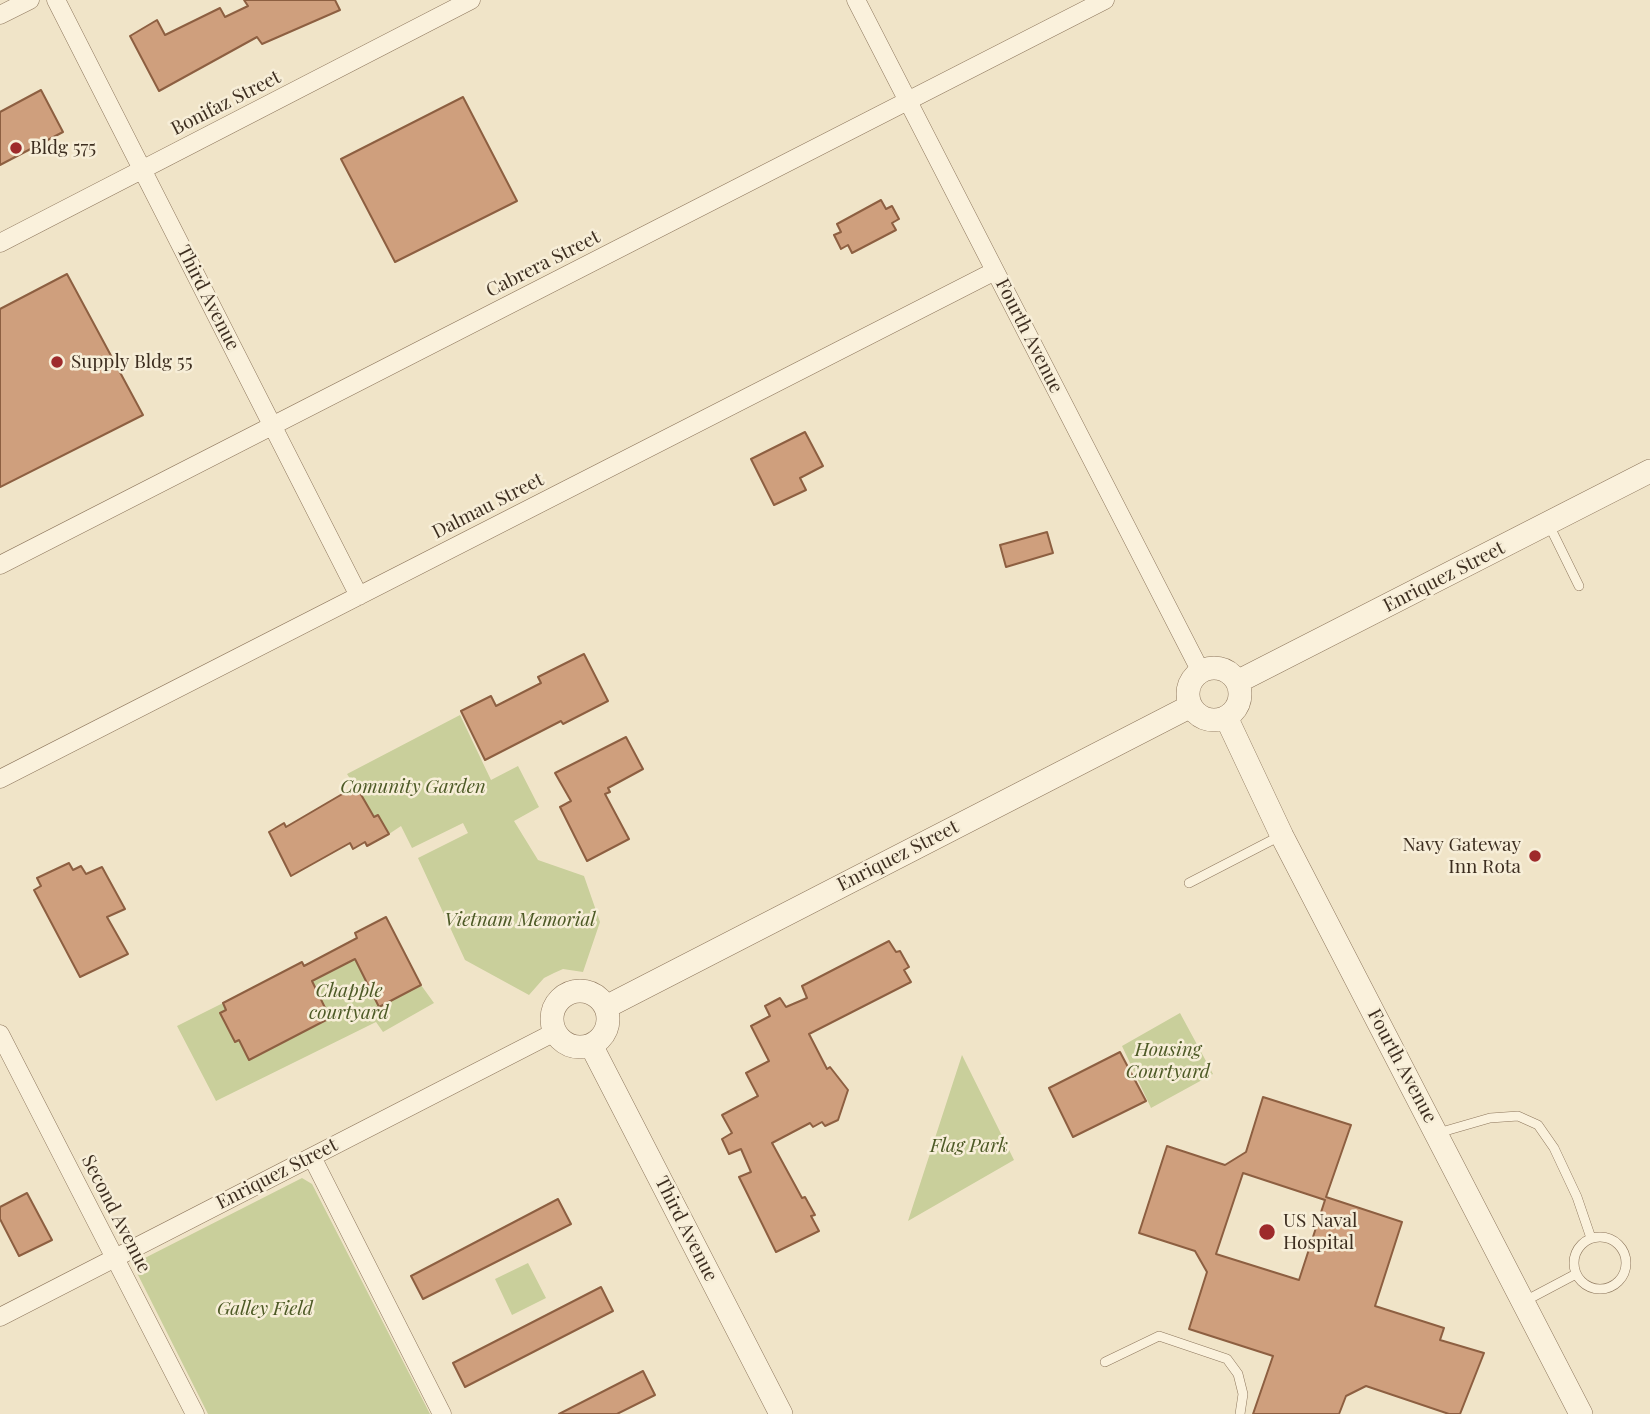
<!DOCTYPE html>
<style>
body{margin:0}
canvas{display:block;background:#f0e4c8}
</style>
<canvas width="1650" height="1414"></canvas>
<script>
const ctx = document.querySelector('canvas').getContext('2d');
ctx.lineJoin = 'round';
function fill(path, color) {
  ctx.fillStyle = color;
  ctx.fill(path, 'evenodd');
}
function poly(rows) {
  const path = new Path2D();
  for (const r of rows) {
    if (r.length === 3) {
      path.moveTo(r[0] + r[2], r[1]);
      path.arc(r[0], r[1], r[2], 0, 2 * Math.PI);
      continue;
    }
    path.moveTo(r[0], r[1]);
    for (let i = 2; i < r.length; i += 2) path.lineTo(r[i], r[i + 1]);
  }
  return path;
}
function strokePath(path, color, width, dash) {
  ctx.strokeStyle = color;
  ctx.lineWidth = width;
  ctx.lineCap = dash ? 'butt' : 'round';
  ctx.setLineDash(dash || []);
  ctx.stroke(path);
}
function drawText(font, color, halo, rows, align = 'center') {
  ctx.font = font + ' "Playfair Display",serif';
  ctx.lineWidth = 5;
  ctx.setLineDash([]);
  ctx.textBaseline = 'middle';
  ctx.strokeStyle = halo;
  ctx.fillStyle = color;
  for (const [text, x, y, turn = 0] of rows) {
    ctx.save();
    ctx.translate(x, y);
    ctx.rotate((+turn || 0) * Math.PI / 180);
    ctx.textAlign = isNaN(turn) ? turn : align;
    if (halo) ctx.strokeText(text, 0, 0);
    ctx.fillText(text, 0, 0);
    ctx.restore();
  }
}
fill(poly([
 [460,715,491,780,518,766,539,807,514,821,538,860,584,876,600,922,583,972,563,969,554,973,544,978,529,995,465,960,418,858,468,833,463,823,412,848,401,826,389,834,378,815,366,821,366,803,347,774],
 [355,959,379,1007,421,985,434,1003,383,1032,376,1022,216,1101,177,1026,223,1003,226,1010,220,1013,235,1042,239,1040,249,1060,330,1018,312,981],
 [1180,1013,1213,1074,1151,1108,1122,1046],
 [962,1055,1014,1160,908,1221],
 [302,1178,312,1184,430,1414,208,1414,135,1269,137,1262],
 [528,1263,546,1298,512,1315,495,1279]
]), '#c9cf9b');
const building = poly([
 [244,0,335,0,340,10,262,44,257,37,159,91,130,36,157,20,165,35,220,8,225,17,248,6,244,0],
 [41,90,63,132,0,165,0,112,41,90],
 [463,97,517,201,395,262,341,159,463,97],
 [881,200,886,209,892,206,899,219,892,223,896,230,852,253,848,245,841,249,834,235,841,232,837,224,881,200],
 [67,274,143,415,0,487,0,309,67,274],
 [805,432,823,466,800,478,806,490,774,505,751,459,805,432],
 [1047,532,1053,553,1006,567,1000,545,1047,532],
 [584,654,608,701,563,724,561,721,485,760,461,711,491,696,496,706,541,683,538,677,584,654],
 [626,737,643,769,608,788,610,792,605,794,629,839,587,861,560,807,571,801,555,773,626,737],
 [356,786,374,817,378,815,389,834,367,846,365,842,353,849,350,843,291,876,269,832,284,823,286,827,356,786],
 [69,863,73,870,81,866,86,874,102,867,125,909,107,917,128,954,80,977,34,890,41,886,37,878,69,863],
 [386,917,421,985,379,1007,355,959,312,981,330,1018,249,1060,239,1040,235,1042,220,1013,226,1010,223,1003,302,962,304,966,357,938,355,933,386,917],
 [889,941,896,952,900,951,909,967,904,970,911,982,809,1034,827,1069,830,1067,848,1090,838,1120,825,1126,822,1122,813,1127,810,1123,772,1143,802,1198,805,1197,815,1215,811,1216,819,1231,776,1252,739,1177,751,1172,741,1149,729,1154,722,1139,732,1133,722,1115,758,1096,746,1073,769,1061,751,1026,770,1016,765,1006,780,998,786,1007,807,998,802,986,889,941],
 [1120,1052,1146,1101,1073,1137,1049,1088,1120,1052],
 [1263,1097,1351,1125,1326,1197,1402,1222,1375,1306,1444,1328,1440,1340,1484,1353,1460,1414,1449,1414,1366,1386,1346,1396,1339,1414,1253,1414,1273,1356,1189,1329,1207,1272,1195,1251,1139,1233,1167,1146,1225,1165,1246,1152,1263,1097],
 [1243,1173,1325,1200,1299,1280,1216,1254,1243,1173],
 [27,1193,52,1240,19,1256,0,1219,0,1207,27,1193],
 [558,1199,571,1224,423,1299,411,1276,558,1199],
 [601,1287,613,1311,465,1387,453,1363,601,1287],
 [643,1371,655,1395,617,1414,559,1414,643,1371]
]);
fill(building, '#cf9f7d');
strokePath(building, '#8d5f41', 2);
const service = poly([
 [1549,525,1579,586],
 [1189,883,1280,836],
 [1438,1133,1490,1118,1518,1116,1538,1125,1554,1148,1577,1197,1591,1238],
 [1600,1263,26],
 [1525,1301,1576,1274],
 [1105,1362,1159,1336,1227,1359,1238,1374,1243,1394,1240,1414]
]);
const minor = poly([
 [56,0,359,596],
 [856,0,1201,672],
 [0,15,30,0],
 [0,243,471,0],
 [0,565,1105,0],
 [0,779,995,271],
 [0,1034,195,1414],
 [312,1157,442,1414],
 [0,1317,555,1032]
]);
const tertiary = poly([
 [1214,694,26],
 [1237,682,1650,471],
 [1226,717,1282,836,1581,1414],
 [580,1019,28],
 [606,1007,1191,706],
 [591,1045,781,1414]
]);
strokePath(service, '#8d765c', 10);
strokePath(minor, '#8d765c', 19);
strokePath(tertiary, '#8d765c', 24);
strokePath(service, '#faf1dc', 9);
strokePath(minor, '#faf1dc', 18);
strokePath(tertiary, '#faf1dc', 23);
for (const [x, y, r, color] of [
 [16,148,7,"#9e2a2b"],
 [57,362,7,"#9e2a2b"],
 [1535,856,7,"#9e2a2b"],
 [1267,1232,9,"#9e2a2b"]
]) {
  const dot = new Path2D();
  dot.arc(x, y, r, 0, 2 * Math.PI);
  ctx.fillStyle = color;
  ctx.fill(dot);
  strokePath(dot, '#f7eed8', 2.5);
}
drawText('19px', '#3d2e20', '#f7eed8', [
 ["Bonifaz Street",226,103,-27],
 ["Cabrera Street",543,264,-27],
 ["Third Avenue",208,298,63],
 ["Fourth Avenue",1029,336,63],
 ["Dalmau Street",488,506,-27],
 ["Enriquez Street",1444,577,-27],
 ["Enriquez Street",898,856,-27],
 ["Fourth Avenue",1402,1066,62],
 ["Enriquez Street",277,1174,-27],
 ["Second Avenue",116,1214,63],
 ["Third Avenue",686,1229,63]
]);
drawText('19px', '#3d2e20', '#f7eed8', [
 ["Bldg 575",30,148],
 ["Supply Bldg 55",71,362],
 ["Navy Gateway",1521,845,"right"],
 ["Inn Rota",1521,867,"right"],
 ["US Naval",1283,1221],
 ["Hospital",1283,1243]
], 'left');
drawText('italic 19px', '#4d5a26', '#f7eed8', [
 ["Comunity Garden",413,787],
 ["Vietnam Memorial",520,920],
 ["Chapple",349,991],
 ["courtyard",349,1013],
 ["Housing",1168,1050],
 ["Courtyard",1168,1072],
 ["Flag Park",969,1146],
 ["Galley Field",265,1309]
]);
</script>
